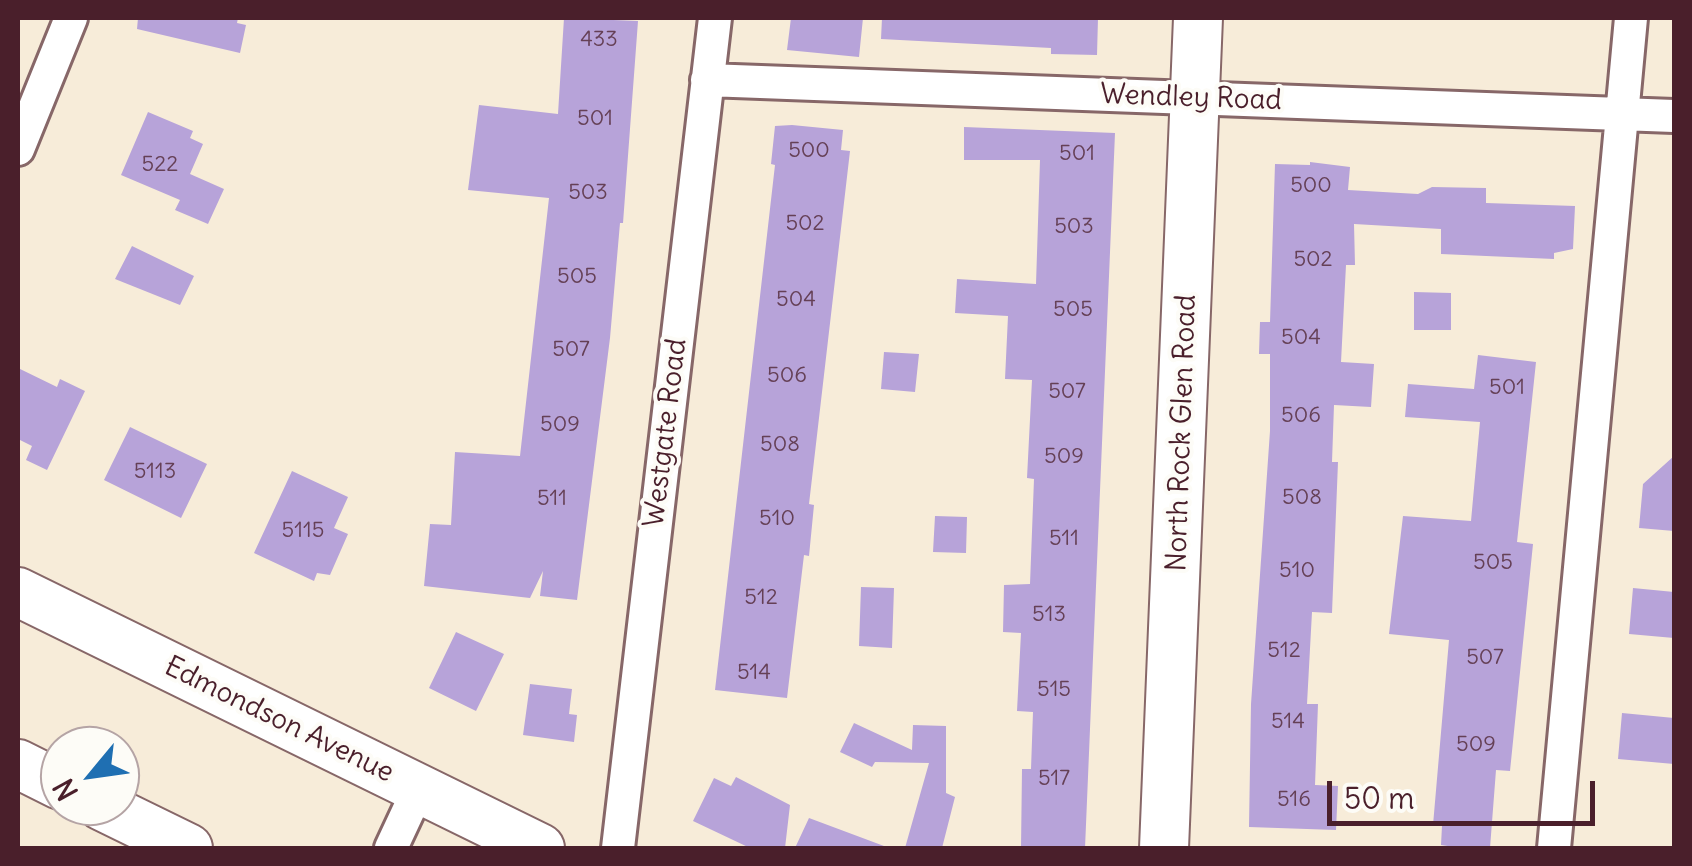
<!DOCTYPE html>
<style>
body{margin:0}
#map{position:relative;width:1692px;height:866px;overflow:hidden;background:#f7ecd9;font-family:Delius,sans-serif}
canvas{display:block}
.frame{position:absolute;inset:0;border:20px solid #4a1f2b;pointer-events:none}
.north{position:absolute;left:40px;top:726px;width:100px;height:100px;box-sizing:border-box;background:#fdfcf7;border:2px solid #b5a4a5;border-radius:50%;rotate:241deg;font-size:28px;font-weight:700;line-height:40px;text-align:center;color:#4a1f2b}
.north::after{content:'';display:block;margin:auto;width:35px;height:45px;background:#1f6fb2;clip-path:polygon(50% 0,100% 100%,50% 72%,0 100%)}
.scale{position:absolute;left:1327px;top:781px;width:268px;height:45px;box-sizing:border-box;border:5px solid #4a1f2b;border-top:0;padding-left:12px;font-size:30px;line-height:35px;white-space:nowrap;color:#4a1f2b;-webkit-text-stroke:8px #fdfcf7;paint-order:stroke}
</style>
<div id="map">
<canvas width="1692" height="866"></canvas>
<div class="frame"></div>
<div class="north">N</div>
<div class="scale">50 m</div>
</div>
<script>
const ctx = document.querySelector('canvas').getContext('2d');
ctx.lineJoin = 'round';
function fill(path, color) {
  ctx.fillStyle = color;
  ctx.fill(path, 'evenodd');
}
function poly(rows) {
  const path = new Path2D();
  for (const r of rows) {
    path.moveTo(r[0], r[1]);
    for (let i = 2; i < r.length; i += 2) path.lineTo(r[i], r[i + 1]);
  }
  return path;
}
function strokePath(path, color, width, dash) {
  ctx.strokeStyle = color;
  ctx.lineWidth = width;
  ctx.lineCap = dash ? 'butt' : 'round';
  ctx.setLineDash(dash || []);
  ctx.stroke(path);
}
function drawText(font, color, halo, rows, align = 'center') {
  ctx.font = font + ' Delius,sans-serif';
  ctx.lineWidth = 8;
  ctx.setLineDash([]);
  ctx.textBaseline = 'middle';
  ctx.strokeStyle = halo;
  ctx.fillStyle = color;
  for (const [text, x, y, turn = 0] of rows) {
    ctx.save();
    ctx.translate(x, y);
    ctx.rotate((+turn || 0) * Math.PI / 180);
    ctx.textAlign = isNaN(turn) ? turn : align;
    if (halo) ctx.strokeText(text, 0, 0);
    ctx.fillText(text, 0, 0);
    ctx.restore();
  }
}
fill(poly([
 [138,18,238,18,237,23,246,25,240,53,137,29],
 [564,18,638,21,623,223,620,223,610,338,577,600,540,596,543,571,530,598,424,586,430,524,451,525,455,452,520,456,549,198,468,190,479,105,558,114],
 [791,18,863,18,859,57,787,50],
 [882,18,1098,18,1097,55,1051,54,1051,48,881,39],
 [148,112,193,131,190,138,203,144,190,174,224,189,208,224,175,210,180,200,121,175],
 [792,125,843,130,841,150,850,151,809,504,814,505,809,556,804,555,787,698,715,690,775,165,771,164,775,126],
 [964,127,1115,133,1085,848,1021,848,1022,769,1031,769,1033,712,1017,711,1021,633,1003,632,1004,585,1030,584,1034,479,1027,478,1032,380,1005,379,1008,316,955,313,957,279,1036,284,1040,160,964,160],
 [1310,162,1350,167,1348,190,1418,194,1432,187,1486,188,1486,203,1575,206,1573,249,1554,253,1554,259,1441,254,1441,229,1354,224,1355,265,1346,265,1341,362,1374,364,1371,407,1334,405,1332,462,1338,462,1332,613,1312,612,1307,704,1318,704,1315,785,1338,786,1336,830,1249,827,1251,704,1270,431,1270,354,1259,354,1260,322,1270,322,1275,164,1310,165],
 [132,246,194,276,180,305,115,279],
 [1414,292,1451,293,1451,330,1414,330],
 [884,352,919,354,915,392,881,389],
 [1478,355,1536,362,1517,542,1533,544,1510,771,1496,770,1490,848,1461,848,1441,845,1442,826,1433,825,1449,640,1389,634,1403,516,1471,521,1480,422,1405,417,1408,384,1474,389],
 [18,368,57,387,60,379,85,391,47,470,26,460,32,446,18,439],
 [130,427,207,464,181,518,104,480],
 [1674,456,1674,531,1639,528,1643,484],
 [292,471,348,497,334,528,348,534,330,575,317,573,314,581,254,553],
 [935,516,967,517,966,553,933,552],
 [861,587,894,588,892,648,859,646],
 [1633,588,1674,592,1674,638,1629,634],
 [456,632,504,654,476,711,429,688],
 [530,684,572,689,569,714,577,715,574,742,523,735],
 [1622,713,1674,718,1674,764,1618,759],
 [854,723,912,750,913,725,946,726,946,793,955,797,942,848,905,848,929,763,875,762,872,767,840,752],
 [736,777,790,805,785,848,750,848,693,821,714,778,731,786],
 [809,818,884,846,883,848,795,848]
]), '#b7a3d9');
const street = poly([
 [707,80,1674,116],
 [18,149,71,18],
 [391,848,419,788],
 [618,848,715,18],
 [1554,848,1631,18]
]);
const secondary = poly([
 [18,592,540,848],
 [18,764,60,785],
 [102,806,188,848],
 [1164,848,1198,18]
]);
strokePath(street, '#876768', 38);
strokePath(secondary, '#876768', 52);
strokePath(street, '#fff', 32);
strokePath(secondary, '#fff', 48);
drawText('22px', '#654056', null, [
 ["433",599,40],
 ["501",595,119],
 ["500",809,151],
 ["501",1077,154],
 ["522",160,165],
 ["500",1311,186],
 ["503",588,193],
 ["502",805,224],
 ["503",1074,227],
 ["502",1313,260],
 ["505",577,277],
 ["504",796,300],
 ["505",1073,310],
 ["504",1301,338],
 ["507",571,350],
 ["506",787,376],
 ["501",1507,388],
 ["507",1067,392],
 ["506",1301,416],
 ["509",560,425],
 ["508",780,445],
 ["509",1064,457],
 ["5113",155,472],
 ["508",1302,498],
 ["511",552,499],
 ["510",777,519],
 ["5115",303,531],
 ["511",1064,539],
 ["505",1493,563],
 ["510",1297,571],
 ["512",761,598],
 ["513",1049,615],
 ["512",1284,651],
 ["507",1485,658],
 ["514",754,673],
 ["515",1054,690],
 ["514",1288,722],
 ["509",1476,745],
 ["517",1054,779],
 ["516",1294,800]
]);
drawText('28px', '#4a1f2b', '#fdfcf7', [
 ["Wendley Road",1191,98,2],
 ["Westgate Road",666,433,-83],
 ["North Rock Glen Road",1182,433,-88],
 ["Edmondson Avenue",279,720,26]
]);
</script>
